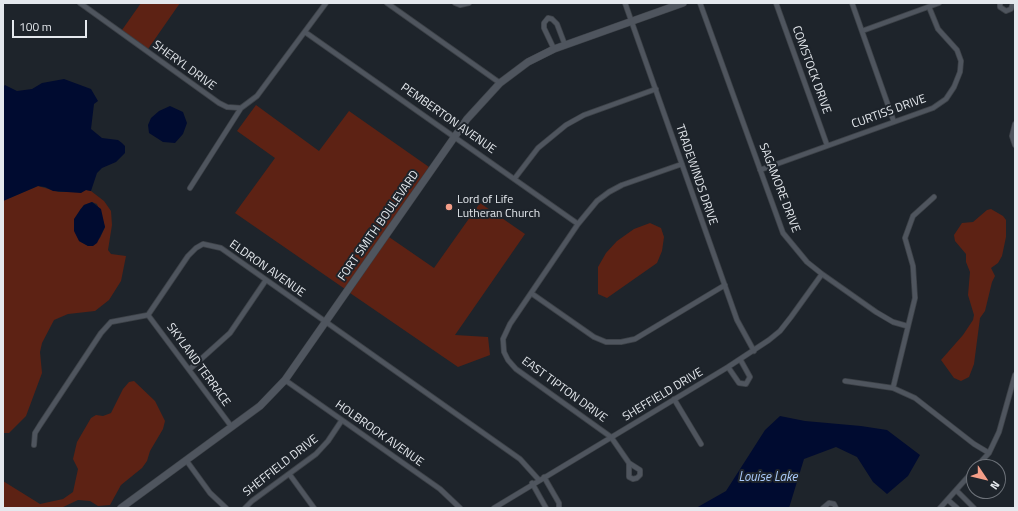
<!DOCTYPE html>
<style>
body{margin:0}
#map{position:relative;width:1018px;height:511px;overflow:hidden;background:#1e242b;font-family:"Titillium Web",sans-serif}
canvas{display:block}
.frame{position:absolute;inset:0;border:4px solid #e4e8ed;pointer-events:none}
.north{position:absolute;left:966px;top:459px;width:40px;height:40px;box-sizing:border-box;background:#1e242b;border:1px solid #6d7279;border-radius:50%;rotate:125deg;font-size:11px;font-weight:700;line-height:16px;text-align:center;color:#e4e8ed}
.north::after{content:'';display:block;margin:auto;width:14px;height:18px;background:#f49e88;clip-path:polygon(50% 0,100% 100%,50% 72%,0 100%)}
.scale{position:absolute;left:12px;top:20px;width:75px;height:18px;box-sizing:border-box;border:2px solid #e4e8ed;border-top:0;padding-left:5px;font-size:12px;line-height:14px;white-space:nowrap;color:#e4e8ed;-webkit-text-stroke:3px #1e242b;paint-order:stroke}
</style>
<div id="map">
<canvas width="1018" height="511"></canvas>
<div class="frame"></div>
<div class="north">N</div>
<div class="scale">100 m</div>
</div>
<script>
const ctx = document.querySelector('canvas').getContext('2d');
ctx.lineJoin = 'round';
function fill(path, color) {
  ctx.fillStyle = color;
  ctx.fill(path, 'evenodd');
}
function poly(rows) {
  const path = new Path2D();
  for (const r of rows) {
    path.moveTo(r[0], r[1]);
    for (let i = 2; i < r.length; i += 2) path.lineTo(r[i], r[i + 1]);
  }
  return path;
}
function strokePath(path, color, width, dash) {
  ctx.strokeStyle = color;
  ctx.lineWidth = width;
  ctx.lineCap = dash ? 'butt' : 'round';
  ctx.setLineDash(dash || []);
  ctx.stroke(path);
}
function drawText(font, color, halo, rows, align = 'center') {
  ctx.font = font + ' "Titillium Web",sans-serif';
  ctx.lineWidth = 4;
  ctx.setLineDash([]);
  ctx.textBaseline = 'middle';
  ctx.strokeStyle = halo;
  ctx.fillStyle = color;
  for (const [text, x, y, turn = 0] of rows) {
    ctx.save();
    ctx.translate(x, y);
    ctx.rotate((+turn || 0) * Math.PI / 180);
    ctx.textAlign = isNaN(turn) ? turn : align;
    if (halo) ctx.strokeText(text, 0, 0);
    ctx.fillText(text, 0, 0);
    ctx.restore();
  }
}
fill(poly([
 [141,3,180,3,148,49,122,30],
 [256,105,319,151,349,111,429,167,345,289,235,213,275,158,237,131],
 [38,186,59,192,79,192,86,190,91,191,104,201,111,211,112,225,108,250,111,254,126,256,121,281,109,300,95,311,68,314,54,320,42,343,40,352,42,373,26,416,9,433,3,433,3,201],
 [92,202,97,204,105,227,100,238,88,246,79,241,80,210,84,205],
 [480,203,525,234,455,335,488,337,490,355,458,367,350,293,389,237,434,268],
 [991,209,1003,216,1006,220,1006,237,1002,256,998,263,991,268,995,276,992,282,985,311,980,318,974,364,969,377,961,381,954,378,941,360,963,335,973,320,974,315,968,295,970,272,966,262,966,254,955,241,954,235,962,223,973,222,987,210],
 [650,223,661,228,664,237,662,251,657,263,607,298,598,294,598,267,606,253,617,241,634,229],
 [134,381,155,401,165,421,163,429,150,451,147,461,142,468,121,485,110,505,98,506,90,501,78,500,61,508,3,508,3,481,40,504,63,499,73,492,78,469,73,459,77,442,91,418,96,415,103,416,111,413,123,389,129,382]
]), '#5d2214');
fill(poly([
 [64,79,91,89,98,101,94,104,91,129,102,138,118,140,122,143,125,146,125,153,116,162,102,168,97,173,91,191,86,190,81,193,53,191,45,187,38,186,3,201,3,87,5,85,17,91,32,89,42,83],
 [170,106,183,112,187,123,183,134,175,143,163,142,149,133,148,125,151,118,159,111],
 [92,202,101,209,105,227,97,243,93,246,88,246,79,241,74,231,74,219,80,210,84,205],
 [780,416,805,421,861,426,887,430,920,455,908,476,887,494,873,482,857,457,836,447,804,459,789,508,696,508,726,491,765,430]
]), '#000b30');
const street = poly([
 [80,3,219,103,227,107,241,108],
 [387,3,500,83],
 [455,3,460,5,469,3],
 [625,3,737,320,754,351],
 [700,3,783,233,807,262,822,274,876,312,893,322,907,326],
 [776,3,827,145],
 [852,3,894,122],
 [1000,3,1000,7,1006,11,1011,9,1013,3],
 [862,31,939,3],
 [305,32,578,224],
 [554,49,544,28,544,23,548,18,552,19,557,24,565,45],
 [1015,124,1012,136,1015,145],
 [760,170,933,108,946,99,954,87,960,72,961,61,957,50,938,29,929,7],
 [515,178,538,148,566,125,584,115,656,89],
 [190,188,241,108,257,96,326,3],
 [531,293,594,337,606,342,621,342,635,339,725,285],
 [148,315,231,426],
 [728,367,739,383,746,384,750,377,740,359],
 [190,369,230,333,266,280],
 [285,380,440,489,460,508],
 [845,381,893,388,915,398,974,444,989,453],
 [893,388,915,298,913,266,905,238,913,216,934,197],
 [674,399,701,444],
 [34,445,35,433,40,425,101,333,111,322,148,315,188,256,196,248,203,244,221,248,326,322,520,459,539,480],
 [186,460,210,493,226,508],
 [629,463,640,470,640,475,637,478,633,479,629,477,629,463,611,437,516,369,508,360,504,352,503,339,510,324,578,224,597,201,609,192,622,185,682,164],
 [976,467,989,453,999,432,1015,375],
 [290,475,314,508],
 [544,477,559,503,559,508],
 [532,483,546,508],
 [956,490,974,508],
 [948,500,957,508],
 [245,508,252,501,316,454,328,441,342,420],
 [494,508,728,367,769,340,780,331,791,317,822,274],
 [823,508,829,503,834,504,836,508],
 [940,508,974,470]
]);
const secondary = poly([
 [121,508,260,406,285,380,467,119,500,83,528,62,554,49,683,3]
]);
strokePath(street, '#3d4248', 6);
strokePath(secondary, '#3d4248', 8);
strokePath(street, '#4f555e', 4.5);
strokePath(secondary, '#4f555e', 7);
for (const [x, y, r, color] of [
 [449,207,4,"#f49e88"]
]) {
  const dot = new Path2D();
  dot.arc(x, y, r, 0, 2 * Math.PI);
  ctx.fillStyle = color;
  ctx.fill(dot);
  strokePath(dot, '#1e242b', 1.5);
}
drawText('12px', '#e4e8ed', '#1e242b', [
 ["SHERYL DRIVE",184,66,36],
 ["COMSTOCK DRIVE",811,70,70],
 ["CURTISS DRIVE",889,112,-20],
 ["PEMBERTON AVENUE",448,119,35],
 ["TRADEWINDS DRIVE",696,175,71],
 ["SAGAMORE DRIVE",779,188,69],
 ["FORT SMITH BOULEVARD",379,226,-55],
 ["ELDRON AVENUE",267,269,35],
 ["SKYLAND TERRACE",198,365,54],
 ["EAST TIPTON DRIVE",564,390,36],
 ["SHEFFIELD DRIVE",663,395,-31],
 ["HOLBROOK AVENUE",379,434,35],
 ["SHEFFIELD DRIVE",281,466,-38]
]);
drawText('12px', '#e4e8ed', '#1e242b', [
 ["Lord of Life",457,200],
 ["Lutheran Church",457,214]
], 'left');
drawText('italic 13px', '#abcbfc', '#1e242b', [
 ["Louise Lake",768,478]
]);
</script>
